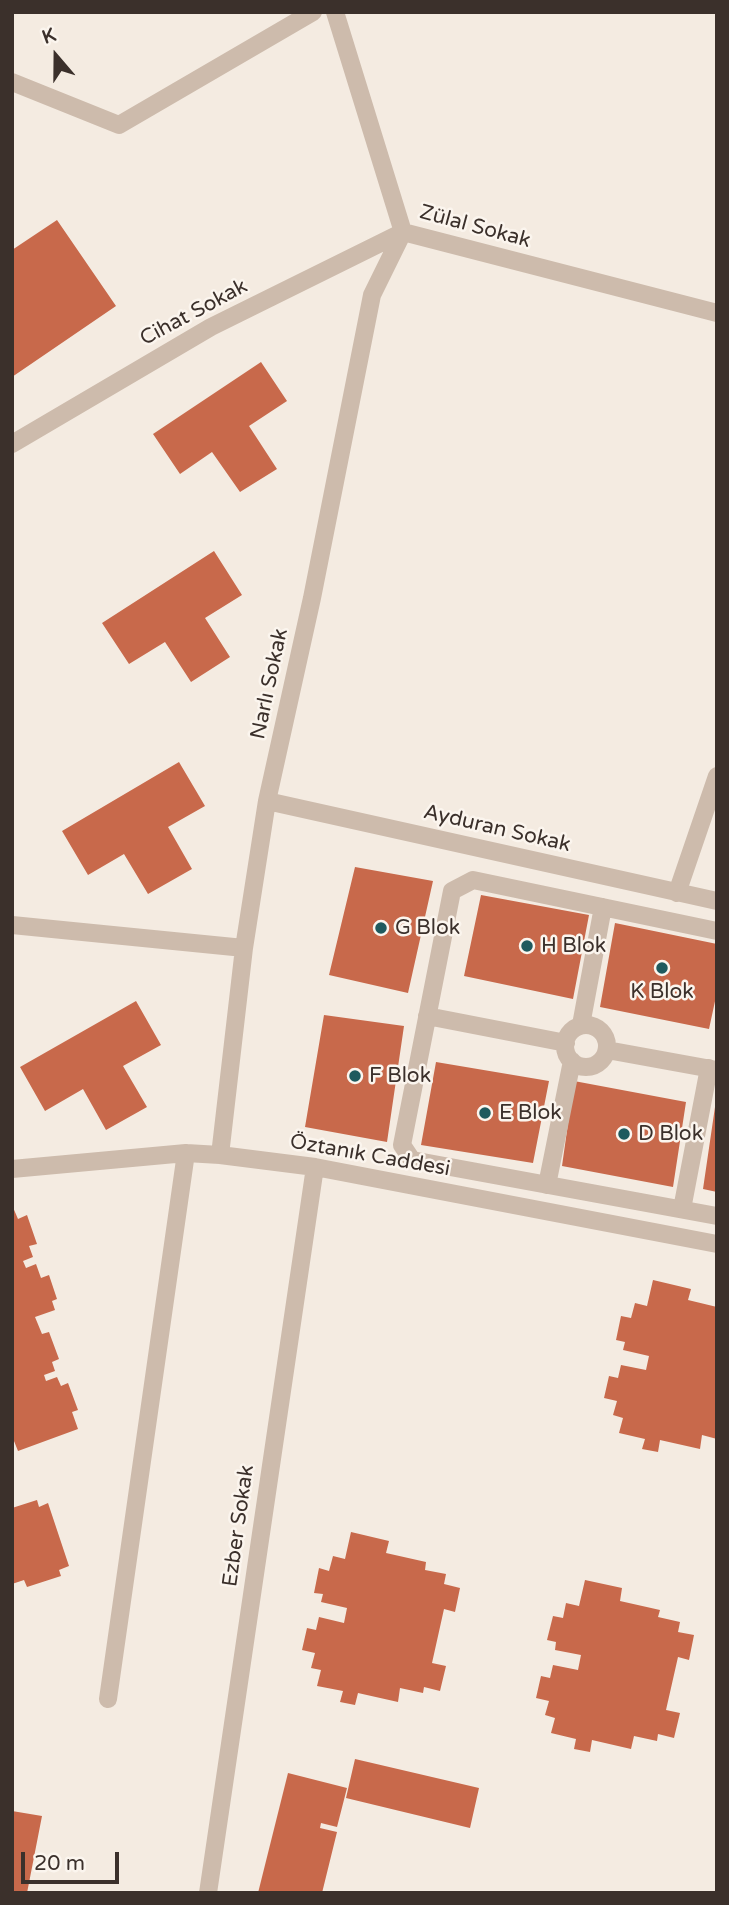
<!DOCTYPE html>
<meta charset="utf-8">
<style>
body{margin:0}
#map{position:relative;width:729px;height:1905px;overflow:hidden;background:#f4ebe1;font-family:"Varela Round",sans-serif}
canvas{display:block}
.frame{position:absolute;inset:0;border:14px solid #3b302b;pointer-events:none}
.north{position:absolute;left:21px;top:21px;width:70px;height:70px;-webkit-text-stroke:5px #fbf5ee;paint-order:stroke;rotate:340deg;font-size:19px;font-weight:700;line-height:28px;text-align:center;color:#3b302b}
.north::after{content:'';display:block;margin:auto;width:24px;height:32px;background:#3b302b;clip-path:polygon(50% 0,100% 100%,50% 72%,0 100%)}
.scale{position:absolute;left:21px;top:1852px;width:98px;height:32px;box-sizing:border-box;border:4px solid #3b302b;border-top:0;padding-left:9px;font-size:21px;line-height:24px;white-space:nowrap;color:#3b302b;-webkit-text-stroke:5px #fbf5ee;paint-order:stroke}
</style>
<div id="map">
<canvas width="729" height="1905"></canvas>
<div class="frame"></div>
<div class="north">K</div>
<div class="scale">20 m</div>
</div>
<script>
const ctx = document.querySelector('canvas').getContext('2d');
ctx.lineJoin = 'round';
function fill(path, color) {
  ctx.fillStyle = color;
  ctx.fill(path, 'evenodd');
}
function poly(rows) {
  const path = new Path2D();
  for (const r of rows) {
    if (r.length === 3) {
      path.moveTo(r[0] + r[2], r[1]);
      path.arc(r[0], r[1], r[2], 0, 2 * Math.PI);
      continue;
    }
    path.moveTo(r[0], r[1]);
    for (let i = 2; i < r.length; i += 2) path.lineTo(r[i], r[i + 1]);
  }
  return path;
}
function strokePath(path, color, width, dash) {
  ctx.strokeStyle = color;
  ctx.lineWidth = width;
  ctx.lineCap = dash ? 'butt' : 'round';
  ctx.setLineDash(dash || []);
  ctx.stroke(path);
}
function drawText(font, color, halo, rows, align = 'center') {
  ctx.font = font + ' "Varela Round",sans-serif';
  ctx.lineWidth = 5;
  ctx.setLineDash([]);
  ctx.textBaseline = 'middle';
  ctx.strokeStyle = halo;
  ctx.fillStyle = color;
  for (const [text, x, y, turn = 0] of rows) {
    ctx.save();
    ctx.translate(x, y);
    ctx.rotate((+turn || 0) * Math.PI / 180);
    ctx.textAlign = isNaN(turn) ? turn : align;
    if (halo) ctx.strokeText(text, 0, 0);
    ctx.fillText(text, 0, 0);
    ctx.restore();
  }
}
fill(poly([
 [57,220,116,306,12,377,12,250],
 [261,362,287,401,249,426,277,469,240,492,212,452,180,474,153,434],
 [214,551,242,595,205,618,230,657,191,682,165,642,129,664,102,623],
 [179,762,205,806,168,827,192,869,148,894,124,854,88,875,62,831],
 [355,867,433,881,408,993,329,975],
 [481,895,589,915,573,999,464,976],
 [615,923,717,944,717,992,709,1029,600,1007],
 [136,1001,161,1045,123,1066,147,1107,106,1130,83,1089,45,1111,20,1067],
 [324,1015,404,1026,387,1142,305,1127],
 [436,1062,549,1081,533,1163,421,1145],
 [574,1081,686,1102,673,1187,562,1166],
 [715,1107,717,1107,717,1192,703,1189],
 [12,1205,18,1219,27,1215,37,1244,29,1246,33,1257,23,1261,26,1268,36,1264,41,1278,49,1275,57,1299,52,1301,55,1310,35,1317,42,1334,49,1332,59,1359,52,1362,55,1371,44,1375,46,1381,57,1377,61,1386,68,1383,78,1410,72,1412,78,1429,18,1451,12,1436],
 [653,1280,691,1289,688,1300,717,1307,717,1439,702,1435,700,1449,660,1440,658,1452,642,1449,645,1439,619,1433,623,1418,613,1415,617,1401,604,1398,609,1376,618,1378,621,1365,646,1370,649,1356,623,1350,625,1342,616,1340,621,1316,631,1318,635,1303,647,1306],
 [37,1500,39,1507,48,1503,69,1566,59,1570,61,1576,27,1587,24,1580,12,1584,12,1508],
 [351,1532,389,1541,386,1553,426,1562,425,1570,446,1574,444,1584,460,1588,455,1612,444,1609,432,1663,446,1666,440,1691,424,1687,423,1693,400,1688,398,1702,358,1693,355,1705,340,1702,343,1691,317,1686,321,1670,311,1668,315,1653,302,1650,307,1628,316,1630,319,1617,344,1623,347,1608,321,1602,323,1594,314,1593,319,1568,329,1571,333,1556,345,1559],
 [585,1580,622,1588,620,1601,660,1610,658,1617,680,1622,678,1632,694,1635,689,1660,678,1657,666,1710,680,1713,674,1738,658,1734,657,1741,634,1736,631,1749,592,1740,590,1752,574,1749,576,1739,551,1733,555,1718,545,1715,549,1701,536,1698,541,1676,550,1678,553,1665,578,1670,581,1655,555,1650,556,1642,547,1640,553,1616,563,1618,566,1603,579,1606],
 [355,1759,479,1788,470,1828,346,1798],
 [288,1773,347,1788,337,1827,321,1823,320,1828,337,1832,322,1893,258,1893],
 [12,1811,42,1816,27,1893,12,1893]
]), '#c8694b');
strokePath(poly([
 [335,12,403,232],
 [12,82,119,125,313,12],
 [403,232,717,313],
 [12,444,211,327,403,232],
 [267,801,717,901],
 [677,893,717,776],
 [12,925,244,948],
 [717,931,473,880,452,891,402,1145,412,1160,717,1216],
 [427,1016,566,1043],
 [581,1025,603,907],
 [586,1046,21],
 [607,1050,717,1070],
 [220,1155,244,948,267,801,312,598,372,295,403,232],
 [12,1169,186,1153,220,1155,315,1167,717,1244],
 [547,1185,572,1061],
 [682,1209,709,1068],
 [108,1699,186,1153],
 [208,1893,315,1167]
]), '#cdbbac', 18);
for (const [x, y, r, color] of [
 [381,928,7,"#1f5a5e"],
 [527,946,7,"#1f5a5e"],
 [662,968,7,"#1f5a5e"],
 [355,1076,7,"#1f5a5e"],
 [485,1113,7,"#1f5a5e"],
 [624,1134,7,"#1f5a5e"]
]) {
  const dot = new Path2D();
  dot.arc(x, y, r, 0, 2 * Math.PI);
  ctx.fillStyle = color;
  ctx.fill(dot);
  strokePath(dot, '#fbf5ee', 2.5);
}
drawText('21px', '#3b302b', '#fbf5ee', [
 ["Zülal Sokak",475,227,15],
 ["Cihat Sokak",194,313,-28],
 ["Narlı Sokak",270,684,-78],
 ["Ayduran Sokak",497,829,13],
 ["Öztanık Caddesi",370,1156,10],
 ["Ezber Sokak",239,1526,-82]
]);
drawText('21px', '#3b302b', '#fbf5ee', [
 ["G Blok",395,928],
 ["H Blok",541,946],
 ["K Blok",662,992,"center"],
 ["F Blok",369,1076],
 ["E Blok",499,1113],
 ["D Blok",638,1134]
], 'left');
</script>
